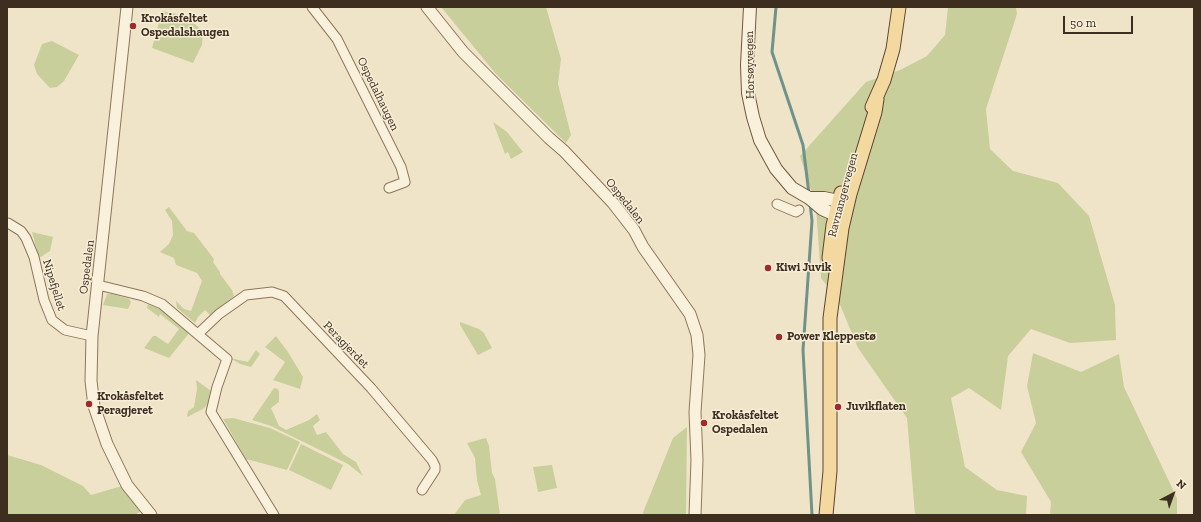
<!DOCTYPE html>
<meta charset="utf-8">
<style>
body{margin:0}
#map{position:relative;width:1201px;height:522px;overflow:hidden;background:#f0e4c8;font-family:"Zilla Slab",serif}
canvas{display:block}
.frame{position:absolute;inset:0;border:8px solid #3d2e20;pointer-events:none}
.north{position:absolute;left:1153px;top:474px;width:40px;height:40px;-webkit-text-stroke:3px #f7eed8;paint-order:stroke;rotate:41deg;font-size:11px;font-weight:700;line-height:16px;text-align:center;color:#3d2e20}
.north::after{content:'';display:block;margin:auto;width:14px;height:18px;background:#3d2e20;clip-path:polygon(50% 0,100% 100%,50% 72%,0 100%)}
.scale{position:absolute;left:1063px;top:16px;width:70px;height:18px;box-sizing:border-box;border:2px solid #3d2e20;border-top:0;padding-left:5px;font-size:12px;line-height:14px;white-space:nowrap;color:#3d2e20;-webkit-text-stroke:3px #f7eed8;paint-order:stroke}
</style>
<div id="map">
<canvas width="1201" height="522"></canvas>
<div class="frame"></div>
<div class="north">N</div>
<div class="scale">50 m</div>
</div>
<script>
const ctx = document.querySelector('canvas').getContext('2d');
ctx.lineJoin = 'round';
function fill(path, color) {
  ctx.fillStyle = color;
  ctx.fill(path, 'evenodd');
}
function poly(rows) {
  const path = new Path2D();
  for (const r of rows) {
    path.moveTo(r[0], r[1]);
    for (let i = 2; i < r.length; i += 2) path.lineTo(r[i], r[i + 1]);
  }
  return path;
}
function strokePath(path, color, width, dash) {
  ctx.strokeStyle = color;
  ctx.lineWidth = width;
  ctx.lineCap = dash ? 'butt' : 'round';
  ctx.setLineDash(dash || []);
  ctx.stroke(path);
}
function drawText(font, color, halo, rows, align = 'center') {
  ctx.font = font + ' "Zilla Slab",serif';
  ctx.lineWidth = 3;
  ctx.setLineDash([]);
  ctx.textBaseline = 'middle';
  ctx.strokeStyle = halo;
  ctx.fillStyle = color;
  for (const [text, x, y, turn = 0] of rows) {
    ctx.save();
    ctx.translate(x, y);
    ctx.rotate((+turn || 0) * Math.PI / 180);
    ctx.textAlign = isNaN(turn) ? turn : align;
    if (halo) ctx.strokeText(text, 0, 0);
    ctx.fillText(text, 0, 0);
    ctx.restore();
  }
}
fill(poly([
 [441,7,546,7,561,59,558,84,571,135,566,143,496,74],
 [948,7,1016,7,1017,14,986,109,990,149,1013,171,1058,183,1089,216,1115,305,1116,340,1070,343,1031,329,1008,356,1001,410,969,388,951,398,965,467,997,490,1027,496,1026,515,915,515,907,418,858,348,838,300,821,278,816,207,800,156,866,82,900,70,927,56,945,35],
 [162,11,177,14,191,21,203,31,202,45,193,63,152,48],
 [52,41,79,55,64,81,57,87,50,88,37,74,34,65,42,44],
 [493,122,507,132,523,152,511,159,508,152,505,154],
 [169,207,187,231,194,233,214,259,213,262,220,272,220,274,232,290,234,296,211,316,205,310,198,317,195,323,177,308,176,301,184,309,191,311,202,281,197,273,176,265,174,258,160,252,169,244,173,235,172,221,165,210],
 [32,232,53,237,50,251,39,258],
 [107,294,112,294,129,299,131,302,128,309,103,305],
 [148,304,162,310,182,328,184,327,190,332,169,358,144,348,153,336,156,336,168,344,179,329,160,314,159,317,147,308],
 [460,322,479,329,484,333,492,348,478,355,460,325],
 [276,336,288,352,303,377,300,389,273,380,285,362,265,347],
 [256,350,260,354,251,367,240,364,230,358,248,362],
 [1033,353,1081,372,1119,354,1124,387,1177,498,1177,515,1050,515,1051,502,1021,452,1036,423,1027,386],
 [196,380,211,391,209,403,203,409,187,417,188,411,194,407,197,389],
 [274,388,278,389,279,392,279,402,271,408,279,426,286,430,309,420,317,414,320,420,313,426,317,435,326,432,343,454,356,462,363,476,348,464,324,452,271,426,252,420],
 [233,418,270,428,300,442,287,470,246,459,223,419],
 [687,427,686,515,642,515,673,438],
 [486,438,489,446,492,473,495,479,500,515,454,515,465,500,481,495,477,480,475,458,467,443],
 [301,444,343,465,331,490,289,470],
 [7,455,41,465,83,486,91,495,122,486,141,511,135,515,7,515],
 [552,465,557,488,538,492,533,467]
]), '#c9cf9b');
strokePath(poly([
 [776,7,772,52,803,145,809,194],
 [810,203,812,221,803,350,812,515]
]), '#6f938a', 3);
const minor = poly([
 [312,7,337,39,401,167,405,182,389,188],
 [777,204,796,212,799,210],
 [8,223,21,231,26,238,34,257,44,300,52,320,65,330,92,336],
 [98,285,143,296,162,304,227,359,217,387,211,412,274,515],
 [199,333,219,314,246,295,272,292,284,296,371,388,432,460,435,466,435,470,422,490]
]);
const tertiary = poly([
 [127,7,92,336,91,381,94,406,107,444,127,485,151,515],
 [427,7,463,52,549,138,564,151,613,203,634,230,643,247,690,314,697,335,699,355,695,412,697,460,695,515]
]);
const secondary = poly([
 [750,7,747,65,748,93,753,117,760,140,776,169,792,188,809,198,822,209,835,215,846,210,839,201,824,198,809,198]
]);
const primary = poly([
 [872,107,884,80,893,49,899,7],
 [829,258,833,225,841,193],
 [826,515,830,471,830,318,842,228,850,194,875,112,877,99]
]);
strokePath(minor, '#8d765c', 11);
strokePath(tertiary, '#8d765c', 13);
strokePath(secondary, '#6f573f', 14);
strokePath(primary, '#5b4430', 15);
strokePath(minor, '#faf1dc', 9);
strokePath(tertiary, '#faf1dc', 11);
strokePath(secondary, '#faf1dc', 12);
strokePath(primary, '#f3d9a0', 13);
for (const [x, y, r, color] of [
 [133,26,4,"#9e2a2b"],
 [768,268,4,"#9e2a2b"],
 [779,337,4,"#9e2a2b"],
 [89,404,4,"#9e2a2b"],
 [838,407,4,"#9e2a2b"],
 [704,423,4,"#9e2a2b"]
]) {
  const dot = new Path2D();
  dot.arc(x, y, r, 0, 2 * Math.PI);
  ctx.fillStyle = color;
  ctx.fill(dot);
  strokePath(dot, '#f7eed8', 1.5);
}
drawText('bold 12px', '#3d2e20', '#f7eed8', [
 ["Krokåsfeltet",141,19],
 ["Ospedalshaugen",141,33],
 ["Kiwi Juvik",776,268],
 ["Power Kleppestø",787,337],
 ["Krokåsfeltet",97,397],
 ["Peragjeret",97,411],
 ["Juvikflaten",846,407],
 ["Krokåsfeltet",712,416],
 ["Ospedalen",712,430]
], 'left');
drawText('12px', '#3d2e20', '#f7eed8', [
 ["Horsøyvegen",750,65,-91],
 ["Ospedalhaugen",378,94,64],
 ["Ravnangervegen",843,195,-75],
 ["Ospedalen",625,201,51],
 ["Ospedalen",87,267,-83],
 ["Nipefjellet",54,285,73],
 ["Peragjerdet",346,345,46]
]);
</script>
